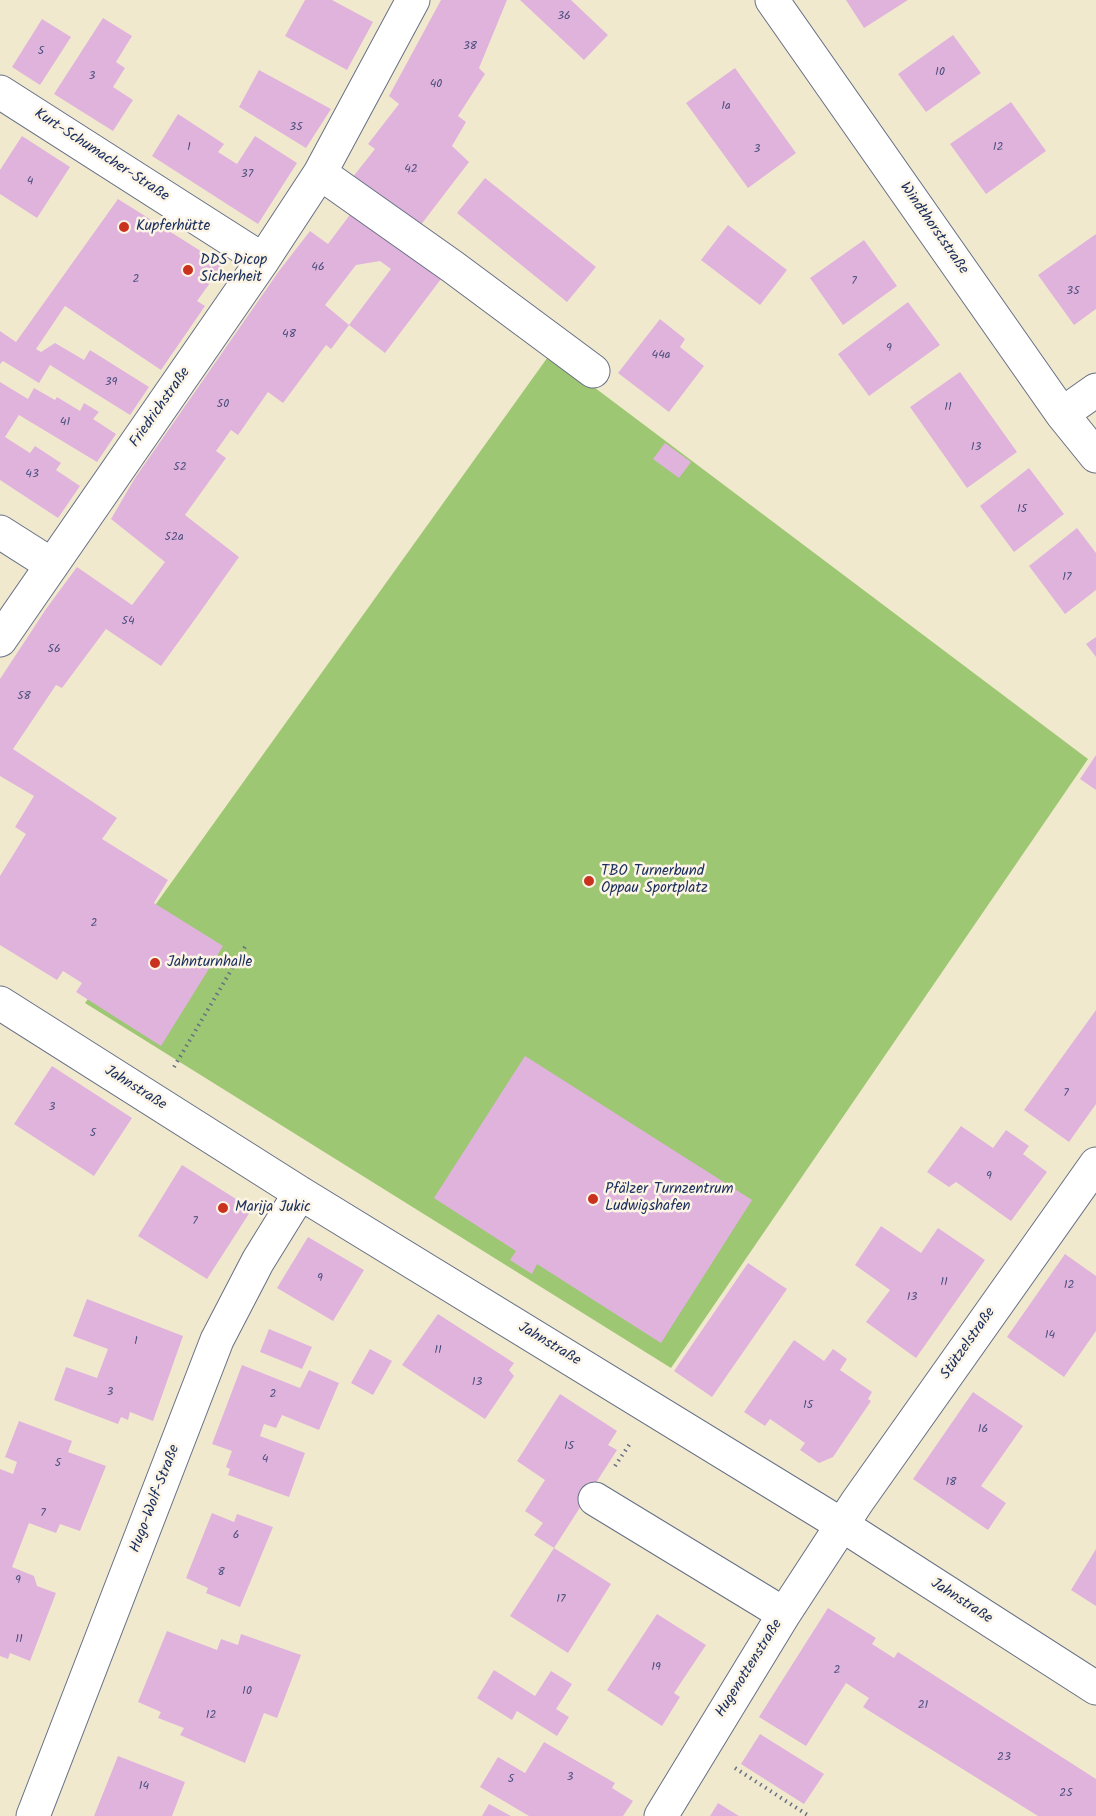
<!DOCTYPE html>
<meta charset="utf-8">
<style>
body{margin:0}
canvas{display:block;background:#f1e9ce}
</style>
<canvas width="1096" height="1816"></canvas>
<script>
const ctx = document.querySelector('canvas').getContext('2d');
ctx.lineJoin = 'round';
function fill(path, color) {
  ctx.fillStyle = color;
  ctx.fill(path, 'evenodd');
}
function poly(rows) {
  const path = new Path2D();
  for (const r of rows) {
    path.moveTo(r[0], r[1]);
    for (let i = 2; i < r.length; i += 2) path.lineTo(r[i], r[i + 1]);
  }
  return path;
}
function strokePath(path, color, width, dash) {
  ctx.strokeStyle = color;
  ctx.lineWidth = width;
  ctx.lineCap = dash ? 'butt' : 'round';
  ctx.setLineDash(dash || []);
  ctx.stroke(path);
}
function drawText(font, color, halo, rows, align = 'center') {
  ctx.font = font + ' Kalam,sans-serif';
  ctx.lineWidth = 5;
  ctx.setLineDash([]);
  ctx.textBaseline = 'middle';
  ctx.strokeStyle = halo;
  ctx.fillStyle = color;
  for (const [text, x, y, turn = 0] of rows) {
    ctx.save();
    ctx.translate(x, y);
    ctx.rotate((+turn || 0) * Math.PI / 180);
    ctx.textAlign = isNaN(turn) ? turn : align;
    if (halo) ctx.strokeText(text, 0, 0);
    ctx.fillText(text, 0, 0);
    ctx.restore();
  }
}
fill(poly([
 [550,354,1088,759,671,1368,85,1003]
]), '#9ec773');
fill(poly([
 [305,0,332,0,373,22,347,70,285,36],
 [441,0,507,0,479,68,485,74,458,116,466,122,452,146,469,162,420,226,352,178,375,149,368,144,399,104,389,96],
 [520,0,571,0,608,35,584,60],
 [846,0,908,0,864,28],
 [103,18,132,36,116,62,125,68,113,87,133,100,113,131,54,94],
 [42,19,71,37,40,85,12,67],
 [953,35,981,73,926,112,898,74],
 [735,68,796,153,748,188,686,103],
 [259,70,331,109,306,148,239,107],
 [1011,102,1046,151,986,194,950,144],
 [178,114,224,144,218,152,237,164,255,136,297,163,258,224,152,156],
 [22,136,70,167,37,218,0,194,0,170],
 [485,178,596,267,567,302,457,213],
 [118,199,223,265,197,301,205,306,161,370,65,306,36,349,41,352,55,343,84,360,90,350,149,387,130,415,50,365,39,383,3,361,0,364,0,331,16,342],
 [352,212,441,279,385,353,349,325,391,269,380,261,356,265,325,305,349,325,331,349,326,345,283,403,268,392,238,435,231,430,216,451,226,458,185,515,239,557,198,615,161,666,106,629,62,688,56,685,13,749,117,818,102,839,168,880,154,903,223,946,161,1046,76,992,82,983,63,971,57,980,0,945,0,876,26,834,15,827,34,796,0,776,0,679,46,609,77,567,132,605,165,562,111,519,135,478,279,271,310,231,328,244],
 [728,225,787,270,760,305,701,260],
 [1096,234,1096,309,1074,325,1038,275],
 [864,240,897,286,843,325,810,278],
 [908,302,940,345,869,396,838,354],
 [660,319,685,339,680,347,704,366,669,412,618,373],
 [960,372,1017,452,967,488,910,407],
 [0,382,28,399,34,388,55,400,57,397,80,411,84,403,99,412,93,419,116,434,97,462,19,415,5,437,30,453,35,446,61,463,56,470,80,486,58,518,0,480],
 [665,443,691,462,679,478,653,459],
 [1029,468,1064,514,1014,552,980,506],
 [1077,528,1096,553,1096,590,1065,614,1029,566],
 [1096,637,1096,657,1086,644],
 [1096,755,1096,790,1080,779],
 [1096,1010,1096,1104,1069,1142,1024,1110],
 [525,1056,752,1200,661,1343,537,1264,532,1274,510,1260,516,1251,434,1198],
 [52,1066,132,1118,94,1176,14,1124],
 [961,1126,993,1148,1006,1130,1029,1146,1023,1154,1047,1172,1011,1221,956,1182,949,1187,927,1172],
 [182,1165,252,1209,207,1279,138,1236],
 [881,1226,921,1253,938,1228,985,1260,916,1358,866,1322,890,1290,855,1265],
 [308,1237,364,1270,333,1321,277,1288],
 [1065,1254,1096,1276,1096,1331,1064,1377,1007,1337],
 [748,1263,787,1289,712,1397,674,1371],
 [87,1299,183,1336,153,1421,130,1412,128,1420,121,1417,118,1424,54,1400,66,1367,97,1378,108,1349,73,1336],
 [438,1314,514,1363,509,1370,514,1376,485,1419,402,1365],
 [269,1329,312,1347,302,1369,260,1352],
 [794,1340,824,1361,833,1349,847,1359,840,1370,872,1392,868,1399,871,1401,833,1457,819,1463,800,1450,805,1443,770,1419,765,1426,744,1412],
 [370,1349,392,1361,373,1395,351,1383],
 [242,1365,300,1388,309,1370,339,1383,319,1430,282,1415,276,1428,264,1424,260,1436,305,1453,289,1497,228,1475,230,1469,226,1467,232,1451,212,1444],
 [973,1392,1023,1426,981,1486,1006,1503,988,1530,913,1479],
 [560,1394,617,1431,608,1445,617,1450,554,1548,611,1584,568,1653,510,1616,554,1548,534,1535,543,1523,525,1511,545,1480,517,1461],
 [19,1421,72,1441,68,1452,106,1466,80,1531,60,1524,56,1533,29,1523,12,1567,34,1576,37,1586,56,1593,30,1661,10,1653,8,1659,0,1656,0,1469,13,1474,17,1462,5,1457],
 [212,1513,234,1522,237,1514,273,1527,240,1607,206,1593,208,1588,186,1578],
 [1096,1549,1096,1606,1071,1590],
 [828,1608,876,1638,872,1644,894,1658,898,1652,1096,1779,1096,1816,1038,1816,863,1707,869,1698,846,1683,806,1746,759,1717],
 [657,1614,706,1645,674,1693,680,1697,662,1726,607,1690],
 [167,1631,217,1650,221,1639,238,1645,241,1634,301,1655,277,1718,264,1713,245,1763,180,1735,184,1728,158,1718,161,1712,138,1702],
 [494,1670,535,1696,551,1671,572,1684,556,1709,569,1717,557,1736,517,1711,512,1720,477,1698],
 [760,1734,824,1774,804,1804,741,1764],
 [544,1742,615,1783,612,1788,633,1801,623,1816,529,1816,480,1787,498,1757,525,1773],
 [118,1756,185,1782,172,1816,94,1816],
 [718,1803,739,1816,710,1816],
 [489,1804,511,1816,482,1816]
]), '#e0b3dd');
const minor = poly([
 [772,0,1062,414,1096,456],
 [0,92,263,260],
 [320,173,453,267,593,371],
 [1062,414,1096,390],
 [0,532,52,565],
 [0,640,263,260,320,173,413,0],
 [0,1003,300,1193,842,1525,1096,1688],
 [595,1499,784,1614],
 [33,1816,217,1340,258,1261,300,1193],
 [661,1816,784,1614,857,1502,1096,1164]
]);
strokePath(minor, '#667085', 35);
strokePath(poly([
 [174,1067,246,945],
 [615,1466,631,1442],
 [735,1768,809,1816]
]), '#667085', 4, [1.5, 4.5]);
strokePath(minor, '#fff', 33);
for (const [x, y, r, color] of [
 [124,227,6,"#c8321e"],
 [188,270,6,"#c8321e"],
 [589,881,6,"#c8321e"],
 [155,963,6,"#c8321e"],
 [593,1199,6,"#c8321e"],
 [223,1208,6,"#c8321e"]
]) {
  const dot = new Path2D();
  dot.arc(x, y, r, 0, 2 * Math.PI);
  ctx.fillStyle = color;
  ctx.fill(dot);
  strokePath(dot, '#fcf5e5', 2);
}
drawText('12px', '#4c507e', null, [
 ["36",564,17],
 ["38",470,47],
 ["5",41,52],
 ["10",940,73],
 ["3",92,77],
 ["40",436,85],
 ["1a",726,107],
 ["35",296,128],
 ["1",189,148],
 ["12",998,148],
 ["3",757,150],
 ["42",411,170],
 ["37",247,175],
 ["4",30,182],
 ["46",318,268],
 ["2",136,280],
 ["7",854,282],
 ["35",1073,292],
 ["48",289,335],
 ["9",889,349],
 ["44a",661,356],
 ["39",111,383],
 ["50",223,405],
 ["11",948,408],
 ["41",65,423],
 ["13",976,448],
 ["52",180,468],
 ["43",32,475],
 ["15",1022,510],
 ["52a",174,538],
 ["17",1067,578],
 ["54",128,622],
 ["56",54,650],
 ["58",24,697],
 ["2",94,924],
 ["7",1066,1094],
 ["3",52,1108],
 ["5",93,1134],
 ["9",989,1177],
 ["7",195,1222],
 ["9",320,1279],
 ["11",944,1283],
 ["12",1069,1286],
 ["13",912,1298],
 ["14",1050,1336],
 ["1",136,1342],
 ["11",438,1351],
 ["13",477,1383],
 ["3",110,1393],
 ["2",273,1395],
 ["15",808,1406],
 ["16",983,1430],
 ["15",569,1447],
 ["4",265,1460],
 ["5",58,1464],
 ["18",951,1483],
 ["7",43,1514],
 ["6",236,1536],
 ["8",221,1573],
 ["9",18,1581],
 ["17",561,1600],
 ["11",19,1640],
 ["19",656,1668],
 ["2",837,1671],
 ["10",247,1692],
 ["21",923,1706],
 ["12",211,1716],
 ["23",1004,1758],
 ["3",570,1778],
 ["5",511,1780],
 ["14",144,1787],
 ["25",1066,1794]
]);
drawText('15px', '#1b2f5e', '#fcf5e5', [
 ["Kurt-Schumacher-Straße",101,156,33],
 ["Windthorststraße",933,229,55],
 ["Friedrichstraße",161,408,-55],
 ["Jahnstraße",135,1089,32],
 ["Stützelstraße",969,1344,-55],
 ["Jahnstraße",549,1345,31],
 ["Hugo-Wolf-Straße",156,1499,-69],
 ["Jahnstraße",961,1602,33],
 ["Hugenottenstraße",750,1669,-58]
]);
drawText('15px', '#1b2f5e', '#fcf5e5', [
 ["Kupferhütte",136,227],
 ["DDS Dicop",200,261],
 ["Sicherheit",200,278],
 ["TBO Turnerbund",601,872],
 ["Oppau Sportplatz",601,889],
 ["Jahnturnhalle",167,963],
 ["Pfälzer Turnzentrum",605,1190],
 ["Ludwigshafen",605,1207],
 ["Marija Jukic",235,1208]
], 'left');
</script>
